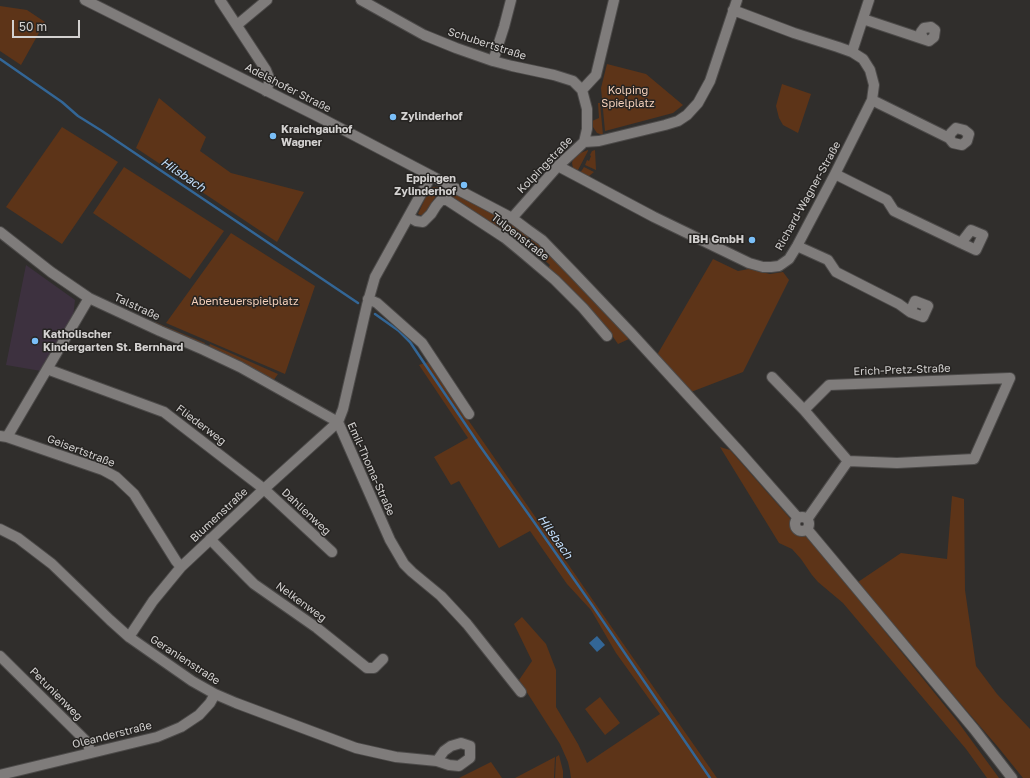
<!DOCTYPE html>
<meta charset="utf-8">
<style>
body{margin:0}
#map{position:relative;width:1030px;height:778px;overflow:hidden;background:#302e2c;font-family:"Golos Text",sans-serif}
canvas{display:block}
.scale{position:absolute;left:12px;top:20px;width:68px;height:18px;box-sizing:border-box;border:2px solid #d3d1d0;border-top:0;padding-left:5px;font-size:12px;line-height:14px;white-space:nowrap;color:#d3d1d0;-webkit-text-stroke:3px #262422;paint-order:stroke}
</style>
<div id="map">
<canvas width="1030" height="778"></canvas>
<div class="scale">50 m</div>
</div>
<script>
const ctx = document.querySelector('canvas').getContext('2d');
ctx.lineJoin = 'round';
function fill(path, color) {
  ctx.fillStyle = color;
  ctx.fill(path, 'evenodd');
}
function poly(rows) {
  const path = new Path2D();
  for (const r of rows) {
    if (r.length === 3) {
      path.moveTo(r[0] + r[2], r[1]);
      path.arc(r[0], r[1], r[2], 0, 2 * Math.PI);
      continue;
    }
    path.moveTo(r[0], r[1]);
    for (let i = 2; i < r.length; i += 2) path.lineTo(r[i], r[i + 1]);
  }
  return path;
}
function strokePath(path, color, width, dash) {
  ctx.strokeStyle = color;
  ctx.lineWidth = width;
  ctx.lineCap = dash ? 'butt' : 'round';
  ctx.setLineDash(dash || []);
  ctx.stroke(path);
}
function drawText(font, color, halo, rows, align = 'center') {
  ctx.font = font + ' "Golos Text",sans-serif';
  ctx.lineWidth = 3;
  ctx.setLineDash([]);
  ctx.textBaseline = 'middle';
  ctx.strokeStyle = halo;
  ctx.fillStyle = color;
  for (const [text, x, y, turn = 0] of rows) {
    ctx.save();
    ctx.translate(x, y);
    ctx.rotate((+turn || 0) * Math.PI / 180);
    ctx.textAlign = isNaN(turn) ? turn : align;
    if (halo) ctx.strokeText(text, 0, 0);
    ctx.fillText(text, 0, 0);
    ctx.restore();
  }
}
fill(poly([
 [26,265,75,300,73,317,41,371,6,365]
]), '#3d313f');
fill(poly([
 [0,6,27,10,45,22,21,65,0,51],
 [607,64,646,74,683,105,673,113,605,131,601,88],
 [782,84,811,94,798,133,783,125,779,118,776,106],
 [159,98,206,137,200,151,231,173,304,192,277,242,136,148],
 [598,103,600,103,603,135,597,133,593,127,592,121,599,118],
 [62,127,118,162,62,244,6,207],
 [588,150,588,151,577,172,573,168,572,163,573,159,578,154],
 [595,150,596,170,585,165,587,160,589,161,591,156,590,155,592,151],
 [124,167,224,231,190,279,93,213],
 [584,167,594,172,588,177,580,173],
 [433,187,443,187,510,223,539,245,568,274,629,339,618,344,611,334,579,297,548,268,550,265,527,245,503,228,500,230,469,209,446,195,436,196,423,216,418,214,428,192],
 [231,233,315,286,285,374,166,323],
 [713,259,738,271,749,269,770,274,783,272,789,280,743,372,691,392,657,355],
 [155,322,205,343,204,345,155,324],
 [210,344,278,374,273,381,209,346],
 [428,362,615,632,717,778,571,778,570,771,568,762,560,744,519,680,532,661,514,624,522,617,546,644,556,670,556,707,578,744,587,763,660,714,616,653,591,610,567,584,530,531,499,548,459,481,451,485,434,457,468,438,419,365],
 [720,447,730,450,816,548,861,602,958,722,999,778,987,778,966,749,843,603,818,582,812,575,801,559,792,549,779,543],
 [952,496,964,499,965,590,976,666,997,694,1030,729,1030,778,1023,778,998,747,940,680,858,582,901,553,947,559],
 [600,697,620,723,605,735,585,709],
 [559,755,563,771,563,778,555,778,556,757],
 [555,757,554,778,515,778],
 [491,762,502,778,459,778]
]), '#5d3418');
fill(poly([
 [597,636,605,645,597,652,589,643]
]), '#336696');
strokePath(poly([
 [0,59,62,102,78,116,102,131,358,303],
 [375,314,399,331,410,342,480,446,534,522,592,605,710,778]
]), '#336696', 2.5);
const street = poly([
 [220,0,266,70,270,80,266,91],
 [361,0,424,35,456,48,493,61,512,66,554,75,573,81,582,90,587,109,587,129,584,142],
 [863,19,929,41,934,37,935,30,931,27,924,28,921,32,923,39],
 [237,25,267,0],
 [852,52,869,0],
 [493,61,504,27,511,0],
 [582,90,596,75,614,0],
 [872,100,949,138,953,143,962,145,967,141,969,134,964,130,956,128,951,133,949,138],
 [558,166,654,217,749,263,763,267,771,267,779,266,789,259,797,246,835,174,872,100,874,85,870,70,863,59,852,52,838,47,794,33,733,10],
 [835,174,887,200,894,211,961,243,976,250,983,235,971,230,961,243],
 [409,217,416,221,423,222,431,214,436,206,441,200,447,200,505,238,522,252,555,280,583,308,607,336],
 [512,218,558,166,584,142,599,141,665,125,678,121,687,115,698,103,710,81,737,0],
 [0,232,51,272,89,298,160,331,204,350,240,367,338,422],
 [797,246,828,260,836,272,899,304,910,312,923,317,928,306,915,301,910,312],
 [368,299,377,303,422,343,469,414],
 [47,369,164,412,264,489,332,552],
 [772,377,804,410,848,461],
 [804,410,829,385,1010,378,974,459,897,463,848,461],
 [338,422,390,540,404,564,412,572,441,596,467,624,521,692],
 [0,436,7,437,103,470,116,477,134,494,176,561,181,567],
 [7,437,89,298],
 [808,518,848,461],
 [0,529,18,538,52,564,110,620,129,637,192,681,215,694,236,703,356,748,396,757,437,761,449,765,459,766,470,758,470,746,461,743,451,746,444,751,437,761],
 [210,539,245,575,254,584,317,628,367,668,374,668,383,659],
 [129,637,153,601,181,567,264,489,338,422,343,409,367,305,375,277,431,176],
 [0,656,88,743,90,753],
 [0,775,157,737,181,727,199,715,210,703,215,694]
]);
const secondary = poly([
 [85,0,319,117,512,218,528,230,542,240,573,272,631,333,739,451,798,518],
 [802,524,7],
 [807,529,974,729,1012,778]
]);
strokePath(street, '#4c4a49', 12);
strokePath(secondary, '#4c4a49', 12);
strokePath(street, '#7f7c7b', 10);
strokePath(secondary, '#7f7c7b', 10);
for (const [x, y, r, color] of [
 [393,117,4,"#7abff8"],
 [273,136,4,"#7abff8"],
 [464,185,4,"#7abff8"],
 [752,240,4,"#7abff8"],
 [35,341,4,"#7abff8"]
]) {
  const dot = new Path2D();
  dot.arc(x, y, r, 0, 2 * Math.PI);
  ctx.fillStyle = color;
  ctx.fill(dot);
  strokePath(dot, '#262422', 1.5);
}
drawText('11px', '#d3d1d0', '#262422', [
 ["Schubertstraße",487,44,18],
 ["Adelshofer Straße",288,88,27],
 ["Kolpingstraße",545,165,-46],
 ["Richard-Wagner-Straße",808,196,-61],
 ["Tulpenstraße",520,237,38],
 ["Talstraße",137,307,25],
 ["Erich-Pretz-Straße",902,370,-2],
 ["Fliederweg",201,425,37],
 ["Geisertstraße",81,451,21],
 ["Emil-Thoma-Straße",371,469,66],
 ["Dahlienweg",306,512,43],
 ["Blumenstraße",219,515,-43],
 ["Nelkenweg",301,602,36],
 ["Geranienstraße",185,660,33],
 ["Petunienweg",56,694,45],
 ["Oleanderstraße",112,735,-14]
]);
drawText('11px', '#f3cfb9', '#262422', [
 ["Kolping",628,91],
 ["Spielplatz",628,104],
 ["Abenteuerspielplatz",245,302]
]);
drawText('bold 11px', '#d3d1d0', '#262422', [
 ["Zylinderhof",401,117],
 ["Kraichgauhof",281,130],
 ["Wagner",281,143],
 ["Eppingen",456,179,"right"],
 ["Zylinderhof",456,192,"right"],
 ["IBH GmbH",744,240,"right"],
 ["Katholischer",43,335],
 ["Kindergarten St. Bernhard",43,348]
], 'left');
drawText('italic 12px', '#c2defb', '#262422', [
 ["Hilsbach",183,175,34],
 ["Hilsbach",555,537,55]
]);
</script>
